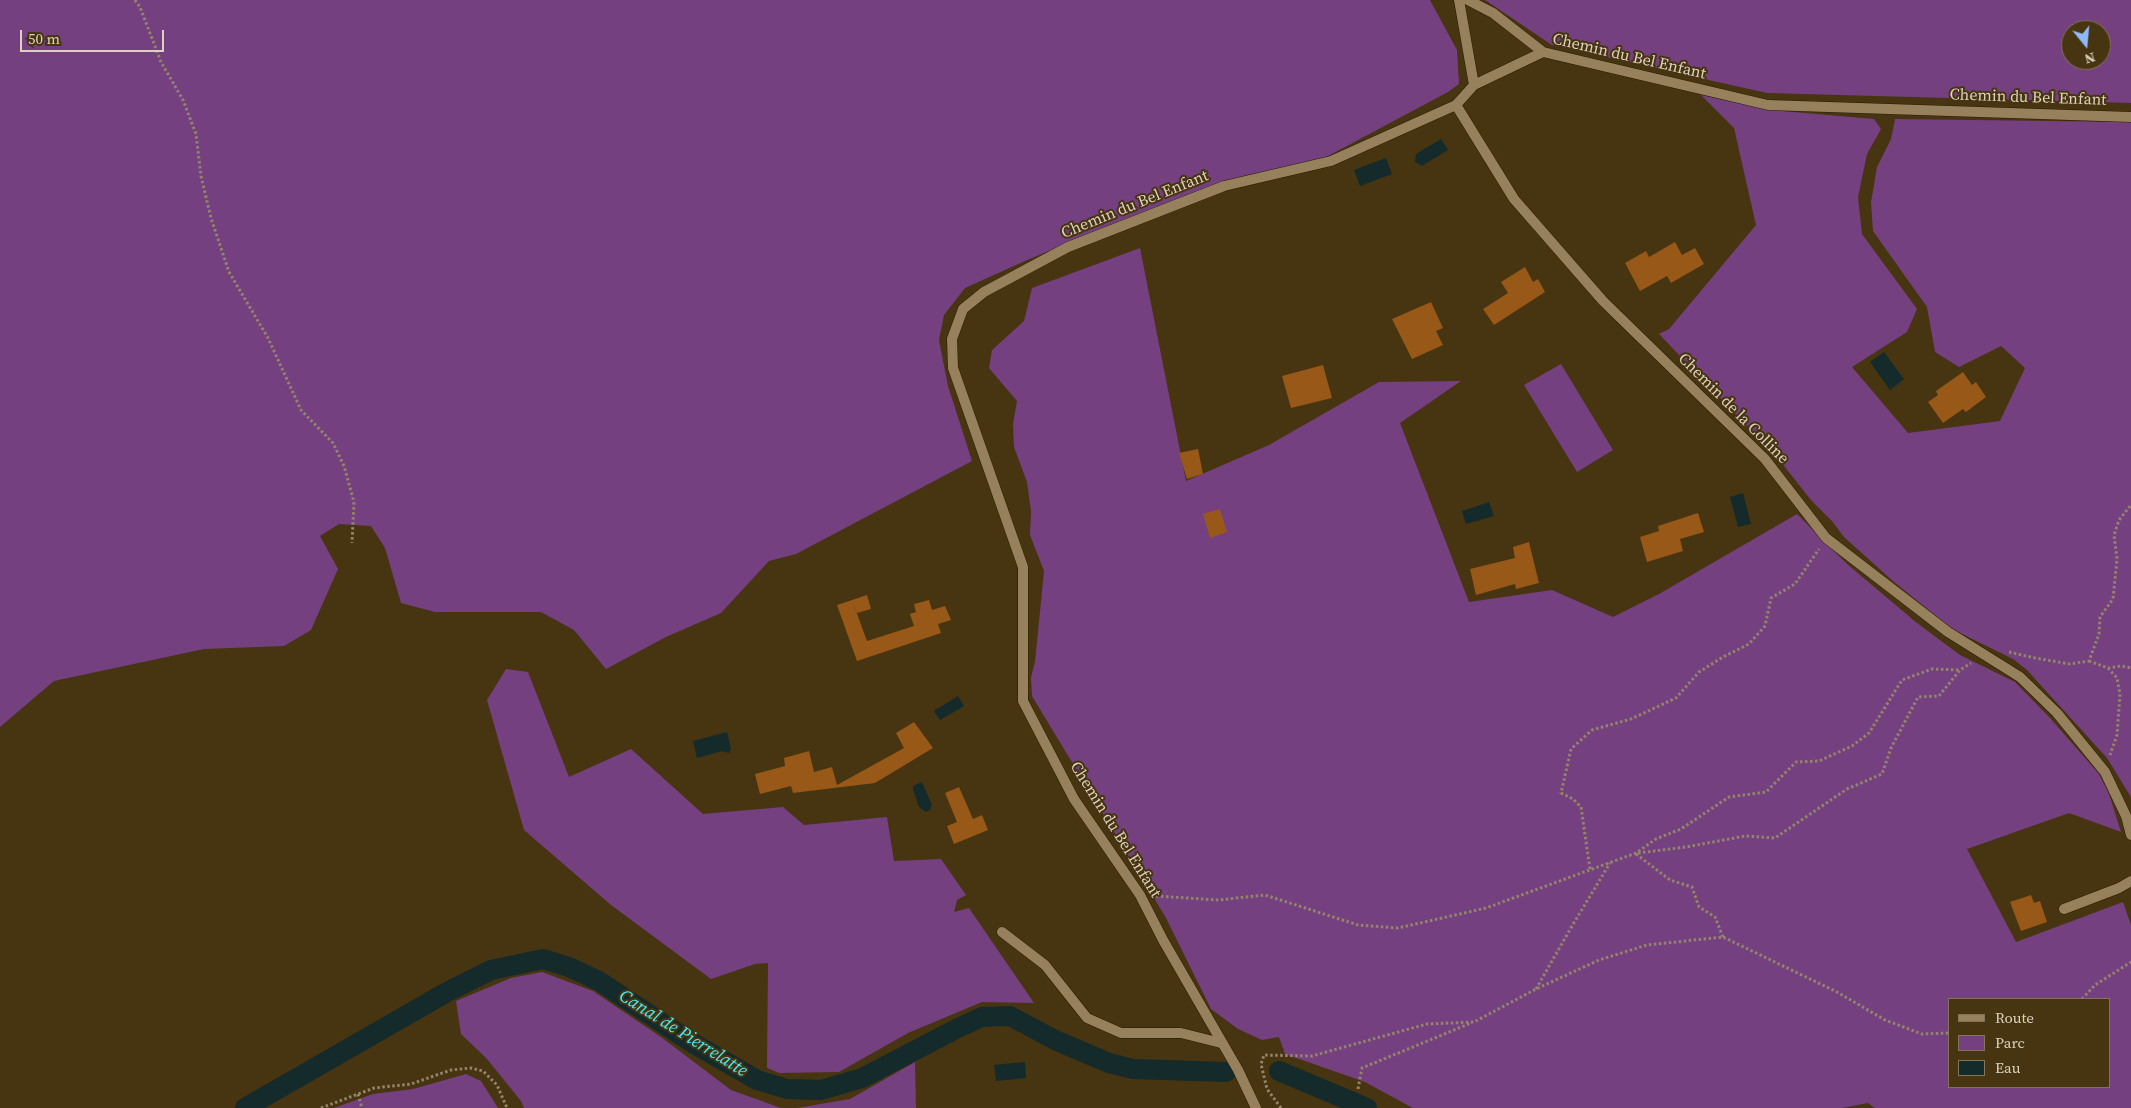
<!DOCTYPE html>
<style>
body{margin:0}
#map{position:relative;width:2131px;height:1108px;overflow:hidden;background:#473411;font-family:"Source Serif 4",serif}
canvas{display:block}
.legend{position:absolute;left:1948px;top:998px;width:162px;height:90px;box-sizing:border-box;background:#473411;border:1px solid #837357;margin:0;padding:6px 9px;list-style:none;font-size:15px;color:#ddd2bf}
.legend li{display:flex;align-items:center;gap:10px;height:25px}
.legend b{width:25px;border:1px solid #837357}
.north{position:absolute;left:2061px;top:20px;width:50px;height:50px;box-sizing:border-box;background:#473411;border:1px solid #837357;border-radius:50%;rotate:163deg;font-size:14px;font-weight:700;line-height:20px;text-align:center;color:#ddd2bf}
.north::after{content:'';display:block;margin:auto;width:18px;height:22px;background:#8fb8fd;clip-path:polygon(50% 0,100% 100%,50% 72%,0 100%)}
.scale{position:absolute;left:20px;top:30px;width:144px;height:22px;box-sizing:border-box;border:2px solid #ddd2bf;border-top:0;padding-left:6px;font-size:15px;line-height:18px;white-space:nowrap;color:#ddd2bf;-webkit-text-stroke:4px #473411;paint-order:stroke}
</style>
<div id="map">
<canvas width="2131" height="1108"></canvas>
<ul class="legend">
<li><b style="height:6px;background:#97815d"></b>Route</li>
<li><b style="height:14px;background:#744080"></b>Parc</li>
<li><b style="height:14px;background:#142a2b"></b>Eau</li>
</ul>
<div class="north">N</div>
<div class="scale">50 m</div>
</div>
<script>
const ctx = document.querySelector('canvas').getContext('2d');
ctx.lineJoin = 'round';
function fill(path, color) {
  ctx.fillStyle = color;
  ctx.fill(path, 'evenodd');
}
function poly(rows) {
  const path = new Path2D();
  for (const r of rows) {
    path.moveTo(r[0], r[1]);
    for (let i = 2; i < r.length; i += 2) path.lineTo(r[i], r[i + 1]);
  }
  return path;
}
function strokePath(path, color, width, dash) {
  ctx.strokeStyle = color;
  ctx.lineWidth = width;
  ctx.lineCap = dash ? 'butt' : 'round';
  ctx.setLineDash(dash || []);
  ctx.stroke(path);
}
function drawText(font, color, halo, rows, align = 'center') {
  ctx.font = font + ' "Source Serif 4",serif';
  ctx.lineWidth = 4;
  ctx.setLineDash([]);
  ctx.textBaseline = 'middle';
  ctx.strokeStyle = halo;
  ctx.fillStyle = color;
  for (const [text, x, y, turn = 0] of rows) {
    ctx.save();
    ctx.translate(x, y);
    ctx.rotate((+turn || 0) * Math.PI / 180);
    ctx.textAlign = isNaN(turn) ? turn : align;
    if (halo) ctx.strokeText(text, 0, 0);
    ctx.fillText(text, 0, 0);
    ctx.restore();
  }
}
fill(poly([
 [0,0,1430,0,1457,50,1459,84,1448,92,1315,163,1128,218,1027,260,965,288,944,315,939,340,948,386,972,461,796,554,769,561,721,613,666,637,606,669,574,630,541,612,435,612,401,603,385,548,371,526,339,524,320,536,338,569,311,630,284,646,204,649,54,681,0,727],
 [1485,0,2131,0,2131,103,1767,93,1552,45],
 [2071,30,2101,30,2101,60,2071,60],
 [1701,95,1770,110,1874,119,1881,129,1867,154,1858,197,1862,234,1917,309,1907,332,1852,367,1908,433,2000,421,2025,368,2001,346,1959,367,1935,352,1927,307,1873,231,1871,202,1877,167,1891,139,1895,119,2131,122,2131,797,2107,758,2027,670,2013,659,1956,631,1945,623,1894,582,1844,537,1832,521,1811,500,1777,457,1659,334,1669,329,1756,225,1734,128],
 [1140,248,1186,481,1269,445,1379,382,1461,381,1400,423,1469,602,1552,590,1613,617,1659,594,1797,514,1847,564,1917,623,1960,655,2015,682,2050,718,2099,774,2109,794,2121,832,2069,813,1967,849,2016,942,2123,902,2131,925,2131,1108,1875,1108,1868,1103,1842,1108,1413,1108,1365,1082,1285,1054,1279,1037,1262,1040,1238,1029,1211,1009,1166,918,1032,696,1031,677,1035,662,1044,571,1030,535,1031,511,1027,482,1014,447,1013,424,1017,401,989,368,992,350,1024,321,1032,288],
 [1950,999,2110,999,2110,1087,1950,1087],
 [1561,364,1613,450,1577,472,1524,385],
 [506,669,528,672,569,777,631,749,703,814,783,807,804,825,887,817,894,861,941,859,966,895,957,900,954,912,969,908,1034,1003,982,1002,908,1033,839,1072,779,1073,767,1068,768,963,755,964,711,979,611,905,524,830,487,700],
 [542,972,593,991,661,1037,731,1090,781,1108,524,1108,521,1101,487,1059,461,1034,456,1001,511,978],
 [915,1062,916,1108,797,1108,850,1099],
 [466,1074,481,1081,498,1108,334,1108,373,1094,413,1089]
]), '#744080');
fill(poly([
 [1441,139,1448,150,1422,166,1415,162,1416,154],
 [1386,158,1392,174,1360,186,1354,170],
 [1884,352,1904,379,1890,390,1870,362],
 [1743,493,1751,524,1738,527,1730,497],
 [1489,502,1494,516,1466,524,1462,511],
 [958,696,964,706,940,720,934,711],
 [727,732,731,749,729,753,722,751,697,758,693,741],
 [922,782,932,805,930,810,926,812,919,807,913,789,913,786],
 [1025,1062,1026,1078,996,1081,994,1065]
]), '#142a2b');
strokePath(poly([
 [1279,1071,1367,1108],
 [245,1108,447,992,491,970,543,959,569,967,599,981,691,1042,757,1080,787,1089,821,1090,862,1078,960,1027,982,1017,1010,1016,1055,1040,1109,1063,1133,1069,1226,1072]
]), '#142a2b', 20);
fill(poly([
 [1675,242,1682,255,1695,248,1704,264,1671,283,1667,276,1640,291,1625,263,1646,251,1649,257],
 [1525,267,1533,282,1538,279,1545,292,1494,325,1483,309,1508,293,1501,282],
 [1431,302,1443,328,1436,331,1443,345,1412,359,1392,319],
 [1323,365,1332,398,1291,408,1282,376],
 [1963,372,1972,385,1976,382,1986,397,1966,412,1963,409,1943,423,1928,402,1938,395,1936,391],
 [1198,449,1203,474,1187,479,1179,453],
 [1220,509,1227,532,1210,538,1203,514],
 [1698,513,1704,532,1680,539,1683,551,1647,562,1640,537,1659,531,1658,526],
 [1529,542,1539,583,1516,589,1515,584,1476,595,1470,569,1515,558,1513,547],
 [867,595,871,609,857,613,852,600],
 [852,600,867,641,914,626,910,614,916,612,914,604,929,600,932,610,945,606,951,620,938,624,941,633,857,661,837,605],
 [914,722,933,748,875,783,793,793,791,786,760,794,755,774,785,766,784,758,809,751,814,772,832,767,837,785,904,748,896,733],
 [959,787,973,819,982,815,988,830,954,844,947,826,957,822,945,793],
 [2031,895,2034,903,2040,901,2047,922,2021,931,2010,902]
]), '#975818');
const service = poly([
 [2064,909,2119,888,2131,881],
 [1002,932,1045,965,1087,1018,1121,1033,1181,1033,1221,1043]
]);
const minor = poly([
 [1459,0,1474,85],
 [1468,0,1493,13,1543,52],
 [1456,105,1514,199,1603,301,1765,459,1826,538,1948,632,2020,677,2057,713,2105,772,2126,816,2131,835],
 [1256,1108,1238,1070,1163,940,1140,895,1074,799,1023,701,1023,567,953,368,952,339,963,309,984,292,1068,247,1224,186,1331,161,1456,105,1474,85,1543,52,1768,105,2131,117]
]);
strokePath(service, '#2b1c02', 11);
strokePath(minor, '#2b1c02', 11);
strokePath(poly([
 [135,0,140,7,161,62,183,100,196,134,201,176,211,218,229,272,268,338,301,410,333,443,344,466,354,502,352,543],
 [2009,652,2035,658,2070,664,2089,661,2099,634,2100,617,2113,599,2117,559,2114,535,2119,520,2131,505],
 [2089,661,2108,668,2121,666,2131,668],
 [2108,668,2117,678,2120,694,2117,735,2110,755],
 [1638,853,1686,847,1745,836,1775,838,1847,789,1882,774,1891,748,1918,697,1939,696,1960,670,1971,663],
 [1636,854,1670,880,1692,887,1699,907,1715,917,1723,937],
 [1590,869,1581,807,1573,799,1561,793,1571,749,1592,730,1631,719,1676,698,1699,672,1723,657,1749,644,1765,626,1771,598,1795,584,1819,549],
 [1156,896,1218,900,1265,895,1358,925,1398,928,1486,908,1636,853,1656,839,1681,829,1729,797,1766,792,1796,762,1819,761,1852,746,1869,733,1902,680,1932,669,1960,670],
 [1536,989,1572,926,1610,863],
 [2082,999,2095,985,2131,962],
 [1358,1089,1362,1068,1471,1023],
 [358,1094,362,1108],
 [321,1108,374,1088,411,1084,451,1070,471,1068,483,1071,497,1085,507,1108],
 [1281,1108,1267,1089,1261,1064,1264,1055,1312,1056,1427,1024,1474,1022,1536,989,1599,960,1647,945,1723,937,1837,992,1885,1020,1922,1034,1950,1033]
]), '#93846a', 3, [2.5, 2.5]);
strokePath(service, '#97815d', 10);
strokePath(minor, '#97815d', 10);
drawText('16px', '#ddd2bf', '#473411', [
 ["Chemin du Bel Enfant",1629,57,13],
 ["Chemin du Bel Enfant",2028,98,2],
 ["Chemin du Bel Enfant",1135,205,-22],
 ["Chemin de la Colline",1733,409,45],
 ["Chemin du Bel Enfant",1115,830,58]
]);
drawText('italic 18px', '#42eff8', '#473411', [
 ["Canal de Pierrelatte",683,1034,32]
]);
</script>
